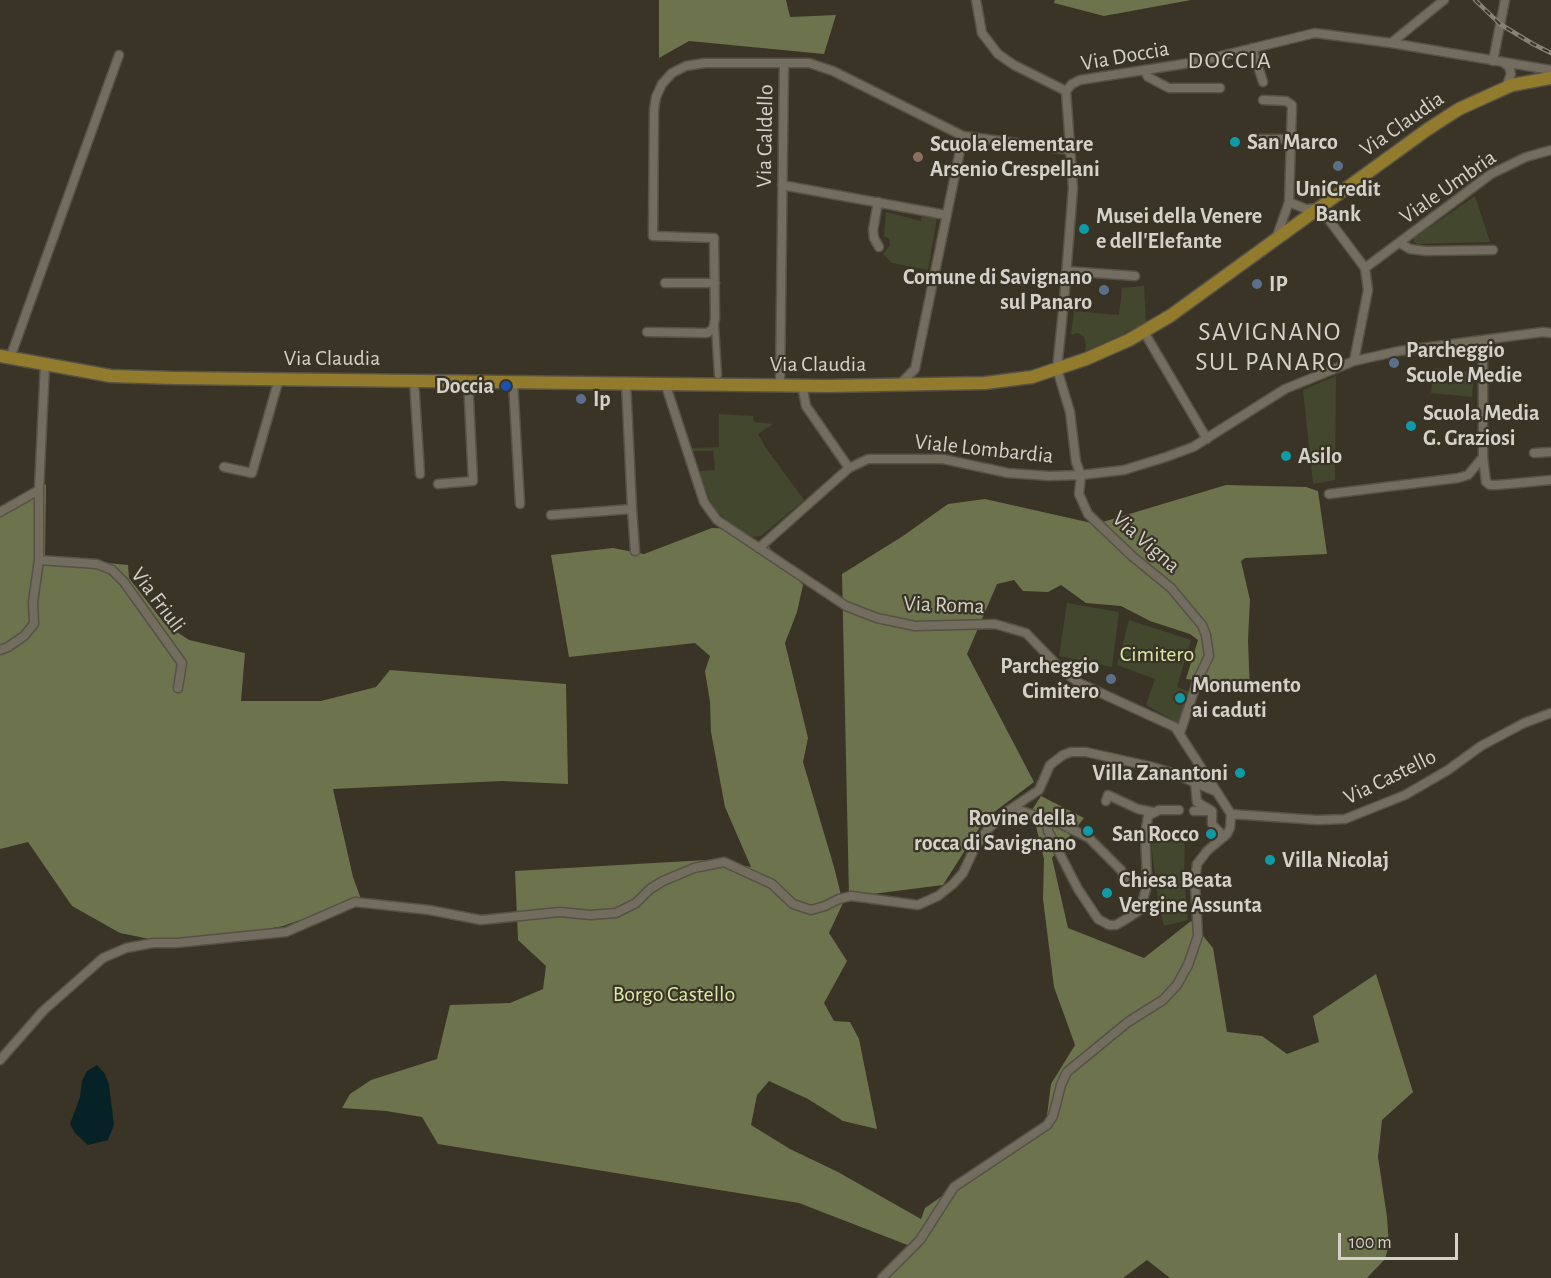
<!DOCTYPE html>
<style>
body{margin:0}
#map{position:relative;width:1551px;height:1278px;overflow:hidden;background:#393426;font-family:"Alegreya Sans",sans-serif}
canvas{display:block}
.scale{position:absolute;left:1338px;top:1233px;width:120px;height:27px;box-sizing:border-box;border:3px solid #d4d1c9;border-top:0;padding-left:8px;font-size:18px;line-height:21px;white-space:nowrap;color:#d4d1c9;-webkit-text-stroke:4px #393426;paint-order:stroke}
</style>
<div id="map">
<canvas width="1551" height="1278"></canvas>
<div class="scale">100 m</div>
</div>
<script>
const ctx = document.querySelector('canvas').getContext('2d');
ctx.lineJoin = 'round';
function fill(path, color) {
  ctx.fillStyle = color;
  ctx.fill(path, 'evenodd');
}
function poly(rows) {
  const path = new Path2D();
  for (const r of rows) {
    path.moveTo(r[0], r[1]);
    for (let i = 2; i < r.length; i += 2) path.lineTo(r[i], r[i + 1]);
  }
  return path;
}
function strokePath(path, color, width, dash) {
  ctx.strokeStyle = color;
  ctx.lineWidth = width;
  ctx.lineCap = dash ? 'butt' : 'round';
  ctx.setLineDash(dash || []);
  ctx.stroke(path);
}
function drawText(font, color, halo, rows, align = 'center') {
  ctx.font = font + ' "Alegreya Sans",sans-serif';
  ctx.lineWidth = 4.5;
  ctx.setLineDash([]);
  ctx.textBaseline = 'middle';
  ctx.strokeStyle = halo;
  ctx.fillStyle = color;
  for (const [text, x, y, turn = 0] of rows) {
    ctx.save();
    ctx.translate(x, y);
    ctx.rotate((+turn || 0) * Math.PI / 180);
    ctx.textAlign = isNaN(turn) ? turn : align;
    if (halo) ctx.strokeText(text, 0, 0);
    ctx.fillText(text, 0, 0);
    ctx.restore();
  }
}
fill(poly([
 [1475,196,1490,242,1418,244,1414,242,1414,238],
 [886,212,921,221,922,216,937,218,928,270,892,263,883,254,890,245,889,239,884,236],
 [1144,286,1146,322,1117,337,1085,351,1086,344,1084,337,1078,333,1071,335,1074,311,1119,315,1122,288],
 [1433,368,1474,372,1472,397,1431,393],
 [1336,376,1335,480,1313,484,1303,390],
 [719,414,753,416,754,422,773,424,758,434,766,448,804,500,761,536,750,537,736,529,715,509,709,498,699,471,715,470,713,451,691,451,690,448,719,447],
 [1067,603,1119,612,1112,667,1059,656],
 [1129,620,1191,640,1177,687,1190,692,1180,726,1173,720,1146,705,1155,679,1117,665],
 [1156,829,1159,834,1185,833,1184,877,1188,920,1164,926,1159,907,1151,844,1156,842,1152,831]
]), '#42472d');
fill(poly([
 [659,0,786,0,790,17,836,15,824,54,689,41,659,58],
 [1055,0,1191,0,1104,16,1054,3],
 [46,484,45,557,128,565,129,578,165,624,189,640,245,653,241,701,321,701,376,687,390,670,566,684,568,784,502,781,333,789,353,877,361,899,283,926,184,946,120,933,72,906,28,842,0,849,0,511],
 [1226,485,1306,487,1318,491,1327,554,1245,558,1241,561,1250,600,1248,640,1250,693,1210,682,1186,679,1198,640,1190,634,1150,621,1121,606,1086,603,1061,585,1048,592,1023,591,1014,580,997,584,967,654,1034,782,985,819,943,885,849,897,842,574,903,536,948,504,985,499,1096,524],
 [712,528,736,529,769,547,803,585,797,612,785,643,808,738,803,762,834,867,843,903,829,933,847,961,824,1003,834,1021,850,1022,859,1039,877,1129,843,1121,808,1099,769,1081,757,1095,751,1125,790,1149,838,1172,921,1219,925,1208,1046,1123,1051,1084,1075,1045,1054,987,1043,899,1044,859,1032,810,1041,796,1084,818,1052,858,1068,928,1144,958,1191,921,1213,948,1227,1032,1262,1036,1287,1054,1319,1042,1313,1016,1376,974,1413,1092,1382,1120,1378,1157,1387,1217,1389,1245,1385,1259,1367,1278,1170,1278,1147,1260,1123,1278,880,1278,910,1246,799,1203,438,1144,422,1117,386,1111,342,1108,350,1094,371,1080,437,1059,450,1005,510,1003,543,989,546,966,518,940,515,871,706,860,751,867,725,807,711,732,710,702,705,671,710,656,695,643,569,657,551,555,613,548,644,554]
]), '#6c734d');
fill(poly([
 [97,1065,105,1074,109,1085,114,1125,108,1140,88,1145,75,1133,70,1124,80,1097,82,1081,87,1071]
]), '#062227');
const pedestrian = poly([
 [715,326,718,375]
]);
const minor = poly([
 [976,0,982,33,998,54,1014,65,1066,91],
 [1391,43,1444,0],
 [1252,48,1263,82],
 [1493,61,1505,0],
 [784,63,809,63,833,71,963,136,915,369,899,385],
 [1504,63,1509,67,1511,74,1506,87],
 [1144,70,1148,77,1169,88,1220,88],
 [1263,100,1286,101,1292,105,1289,202,1277,236],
 [963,136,1070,150],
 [1255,139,1290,139],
 [782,185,946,215],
 [878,202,873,230,874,238,879,247],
 [1289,202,1306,209,1320,208,1365,268,1368,290,1354,361],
 [1400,243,1410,249,1426,251,1493,250],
 [1365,268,1491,174,1526,157,1551,150],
 [1067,271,1135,276],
 [665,283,715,283],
 [647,332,707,333,713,329,715,319,714,238,653,236,654,110,656,97,662,84,672,73,686,66,705,63,784,63,780,384],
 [1147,337,1207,439],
 [1483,340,1483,457,1486,482,1490,485,1497,485,1551,480],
 [10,358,119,55],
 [45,364,39,490,39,560,97,564,112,570,124,582,182,663,178,688],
 [414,380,420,474],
 [513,381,520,504],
 [665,383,704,502,717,520,846,606,877,618,915,626,995,624,1026,633,1061,669,1079,683,1175,727,1231,814,1230,828,1227,834,1207,851,1197,864,1195,883,1198,936,1188,965,1177,985,1163,1000,1128,1022,1067,1072,1061,1085,1053,1116,1047,1125,954,1187,920,1240,882,1278],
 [802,385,806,406,849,468],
 [1534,453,1551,452],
 [224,467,252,473,279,379],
 [438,484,473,481,468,380],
 [1329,494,1458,478,1468,475,1483,457],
 [632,509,635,551],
 [0,512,39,490],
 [551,515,632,509,626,382],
 [759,548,849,468,868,459,943,459,1008,473,1049,476,1081,475,1124,470,1166,457,1193,447,1285,389,1354,361,1399,351,1543,332,1551,333],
 [0,650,8,647,24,636,34,624,33,602,39,560],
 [1180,733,1198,679,1209,656,1206,635,1202,625,1171,588,1132,556,1088,514,1079,494,1081,475,1076,462,1070,412,1057,369,1064,301,1073,188,1066,91,1072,84,1080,80,1196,62,1315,33,1391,43,1551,70],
 [1195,783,1197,802,1212,811,1212,824,1224,837],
 [1106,801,1108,795,1138,809,1153,812],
 [1013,808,1061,824,1089,838,1121,870,1125,879],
 [1194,811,1211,811],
 [1231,814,1317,820,1345,819,1405,795,1448,770,1481,746,1524,723,1551,713],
 [1047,820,1048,831,1078,889,1098,919,1109,925,1116,925,1131,916,1140,910,1146,889],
 [1147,877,1145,835,1148,816,1159,810,1179,810],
 [0,1060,43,1011,103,958,126,948,153,943,177,943,286,932,355,902,429,910,481,920,560,912,590,915,616,913,636,903,650,889,663,881,694,868,724,862,772,884,793,904,811,910,825,906,839,899,851,896,918,905,938,896,953,884,963,873,975,847,988,829,1009,810,1039,790,1050,765,1063,755,1071,752,1086,752,1153,767,1175,774,1217,792]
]);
const primary = poly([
 [0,356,111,376,174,378,827,386,985,383,1032,377,1086,359,1129,340,1170,316,1428,129,1459,109,1512,85,1551,78]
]);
strokePath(pedestrian, '#565247', 9);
strokePath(minor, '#565247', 11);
strokePath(primary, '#565247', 15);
strokePath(pedestrian, '#726d5e', 6);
strokePath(minor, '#726d5e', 8);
strokePath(primary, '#927b2c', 12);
const rail = poly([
 [1475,0,1500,24,1533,44,1551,53]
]);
strokePath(rail, '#868277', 4.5);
strokePath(rail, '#393426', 2, [7]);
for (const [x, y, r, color] of [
 [1235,142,6,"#0f9aa8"],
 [918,157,6,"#8d6e63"],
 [1338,166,6,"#5c6f8a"],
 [1084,229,6,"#0f9aa8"],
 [1257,284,6,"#5c6f8a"],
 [1104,290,6,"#5c6f8a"],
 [1394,363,6,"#5c6f8a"],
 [506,386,6,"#1a4fb4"],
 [581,399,6,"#5c6f8a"],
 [1411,426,6,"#0f9aa8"],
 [1286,456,6,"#0f9aa8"],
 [1111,679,6,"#5c6f8a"],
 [1180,698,6,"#0f9aa8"],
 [1240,773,6,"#0f9aa8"],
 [1088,831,6,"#0f9aa8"],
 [1211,834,6,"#0f9aa8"],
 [1270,860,6,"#0f9aa8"],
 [1107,893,6,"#0f9aa8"]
]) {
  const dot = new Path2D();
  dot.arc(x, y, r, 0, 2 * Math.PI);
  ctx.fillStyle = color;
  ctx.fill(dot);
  strokePath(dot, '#393426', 2);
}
drawText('22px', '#d4d1c9', '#393426', [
 ["Via Doccia",1125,56,-10],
 ["Via Claudia",1402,124,-35],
 ["Via Galdello",765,136,-89],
 ["Viale Umbria",1448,187,-35],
 ["Via Claudia",332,358],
 ["Via Claudia",818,364],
 ["Viale Lombardia",984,449,6],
 ["Via Vigna",1146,542,41],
 ["Via Friuli",158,600,53],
 ["Via Roma",944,605,2],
 ["Via Castello",1390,777,-26]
]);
drawText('bold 22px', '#d4d1c9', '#393426', [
 ["San Marco",1247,142],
 ["Scuola elementare",930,144],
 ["Arsenio Crespellani",930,169],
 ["UniCredit",1338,189,"center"],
 ["Bank",1338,214,"center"],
 ["Musei della Venere",1096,216],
 ["e dell'Elefante",1096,241],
 ["Comune di Savignano",1092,277,"right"],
 ["sul Panaro",1092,302,"right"],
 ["IP",1269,284],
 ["Parcheggio",1406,350],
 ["Scuole Medie",1406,375],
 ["Doccia",494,386,"right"],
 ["Ip",593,399],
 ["Scuola Media",1423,413],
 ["G. Graziosi",1423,438],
 ["Asilo",1298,456],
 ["Parcheggio",1099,666,"right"],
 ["Cimitero",1099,691,"right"],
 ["Monumento",1192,685],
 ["ai caduti",1192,710],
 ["Villa Zanantoni",1228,773,"right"],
 ["Rovine della",1076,818,"right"],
 ["rocca di Savignano",1076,843,"right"],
 ["San Rocco",1199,834,"right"],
 ["Villa Nicolaj",1282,860],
 ["Chiesa Beata",1119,880],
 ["Vergine Assunta",1119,905]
], 'left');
drawText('22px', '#dbe8a6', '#393426', [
 ["Cimitero",1157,654],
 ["Borgo Castello",674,994]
]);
ctx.letterSpacing = '1.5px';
drawText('24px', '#d4d1c9', '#393426', [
 ["DOCCIA",1230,61]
]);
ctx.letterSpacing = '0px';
ctx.letterSpacing = '1.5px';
drawText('26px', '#d4d1c9', '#393426', [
 ["SAVIGNANO",1270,332],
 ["SUL PANARO",1270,362]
]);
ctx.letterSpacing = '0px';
</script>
